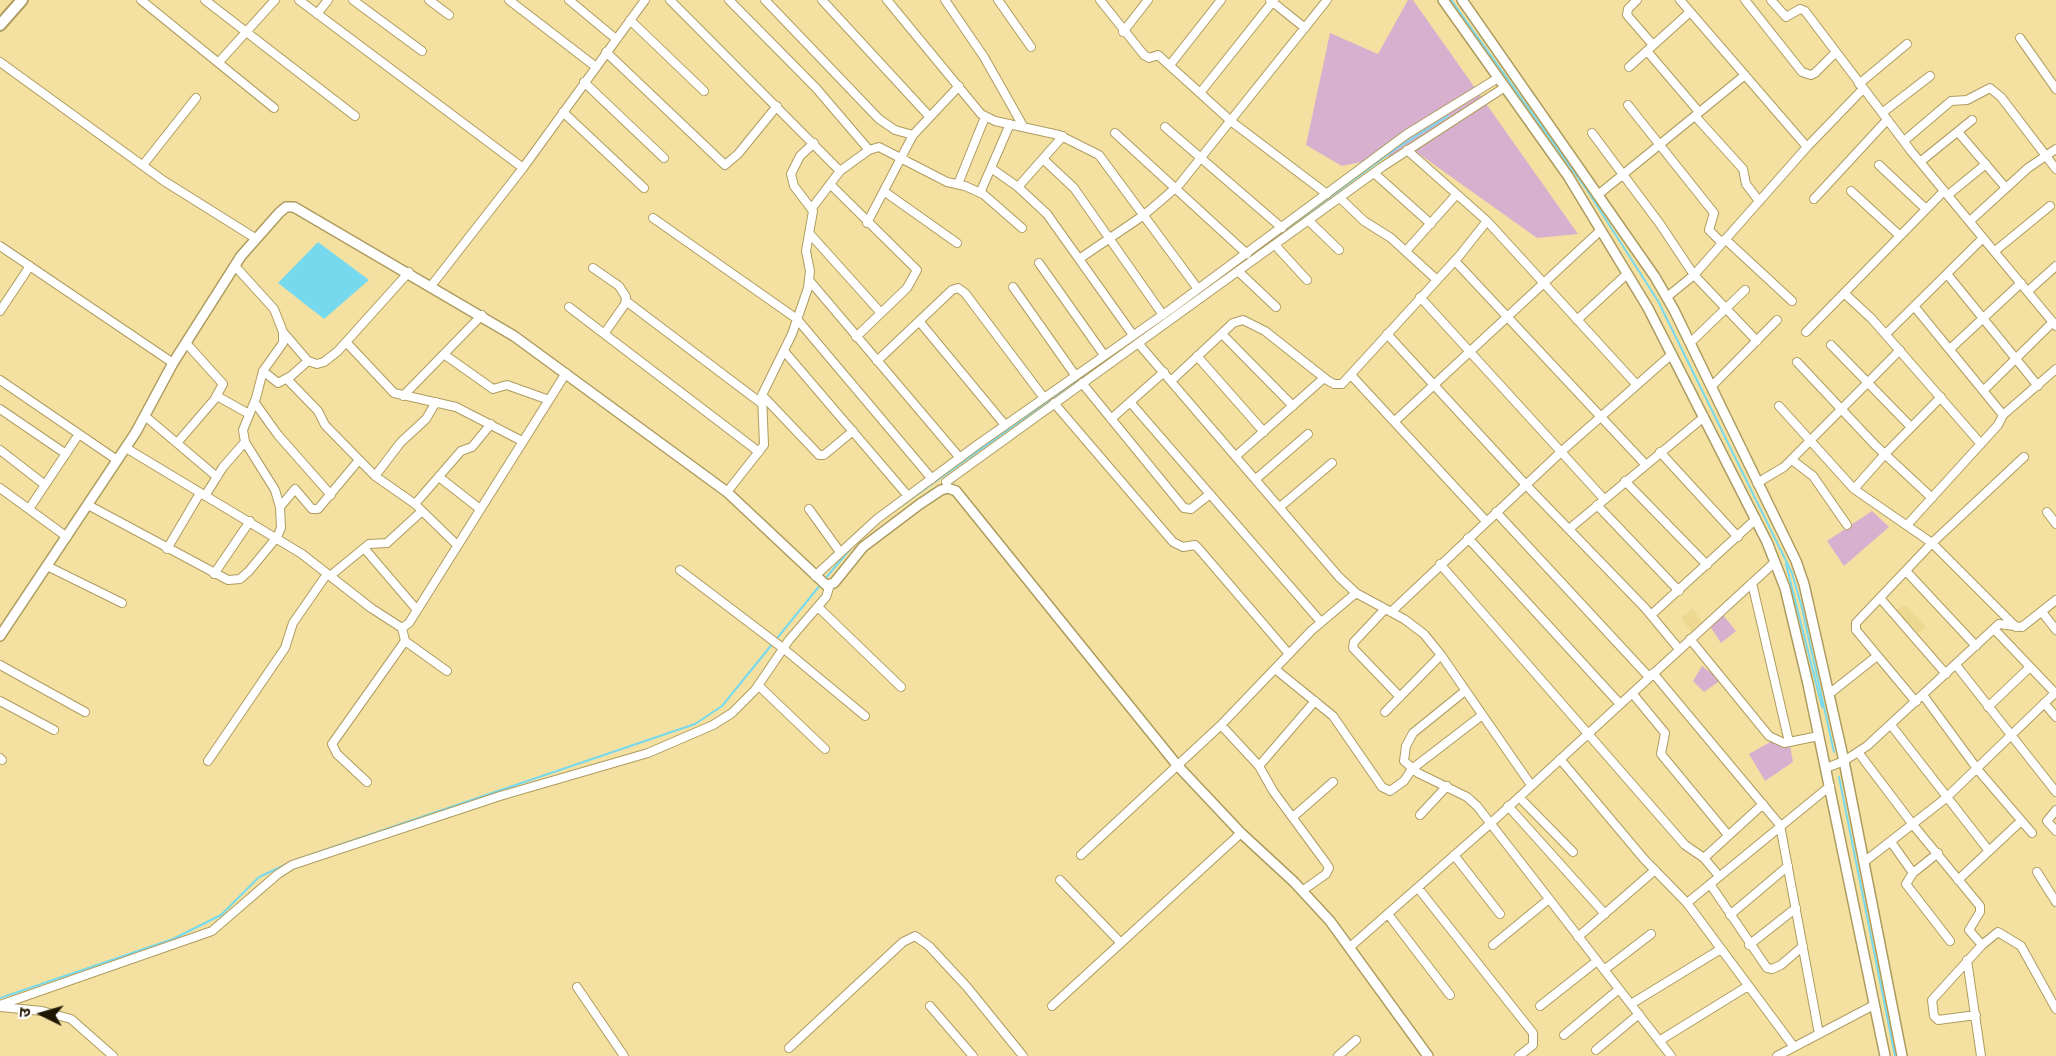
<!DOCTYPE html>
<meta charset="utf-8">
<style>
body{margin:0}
#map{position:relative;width:2056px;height:1056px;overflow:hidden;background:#f4e1a2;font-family:"Titillium Web","Noto Sans Devanagari",sans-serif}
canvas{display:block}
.north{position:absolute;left:12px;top:984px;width:60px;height:60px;-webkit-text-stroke:4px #fff;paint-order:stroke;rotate:275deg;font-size:16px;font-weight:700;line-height:24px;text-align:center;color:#1f1701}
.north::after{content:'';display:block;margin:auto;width:21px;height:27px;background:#1f1701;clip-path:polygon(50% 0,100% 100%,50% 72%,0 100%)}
</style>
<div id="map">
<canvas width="2056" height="1056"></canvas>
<div class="north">उ</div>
</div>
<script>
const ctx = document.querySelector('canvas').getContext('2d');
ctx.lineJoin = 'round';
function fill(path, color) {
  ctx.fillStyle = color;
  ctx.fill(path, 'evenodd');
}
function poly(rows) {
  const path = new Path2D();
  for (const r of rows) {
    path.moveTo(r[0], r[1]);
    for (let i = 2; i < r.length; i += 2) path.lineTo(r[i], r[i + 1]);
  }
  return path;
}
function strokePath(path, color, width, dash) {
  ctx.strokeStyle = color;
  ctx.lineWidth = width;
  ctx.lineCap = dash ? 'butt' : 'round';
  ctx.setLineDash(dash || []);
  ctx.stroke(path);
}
fill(poly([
 [1906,605,1926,627,1918,633,1896,610],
 [1693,608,1703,624,1692,633,1681,618]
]), '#edd891');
fill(poly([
 [1408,0,1413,0,1578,234,1537,238,1415,151,1342,166,1306,145,1330,33,1378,54],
 [1872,511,1889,527,1844,566,1827,541],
 [1723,615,1736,631,1721,643,1710,626],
 [1702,666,1721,680,1704,692,1693,681],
 [1770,742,1790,745,1793,762,1765,781,1749,754]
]), '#d7b0cf');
fill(poly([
 [318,242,369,280,324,319,278,283]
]), '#76d9ee');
strokePath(poly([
 [1451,0,1587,190,1658,301,1792,573,1802,608,1834,752],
 [1178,309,1394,150,1448,116],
 [897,509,1173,312],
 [1786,564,1822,707],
 [824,580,852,547],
 [1839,777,1895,1056],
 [295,860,695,724,722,706,821,584],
 [0,998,173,939,221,915,259,877,287,864]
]), '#76d9ee', 2);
const minor = poly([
 [141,0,274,108],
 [205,0,355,116],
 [299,0,523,168],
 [353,0,422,51],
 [429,0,449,15],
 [509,0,596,67],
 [569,0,616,39],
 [670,0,840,171],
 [729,0,816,88,869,150],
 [765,0,879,119,895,130,913,135],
 [822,0,929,116],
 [887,0,981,114,995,121,1059,135,1099,155,1198,289],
 [945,0,984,57,1023,126],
 [998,0,1031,47],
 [1100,0,1144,55,1149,58,1158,55,1232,122,1327,194],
 [1270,0,1305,28],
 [1637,0,1628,9,1627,15,1653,45],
 [1680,0,1807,147],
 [1745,0,1802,72,1811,75,1815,73,1836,52],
 [1771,0,1786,17,1800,9,1805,11,1911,151,2056,326],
 [317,14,328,0],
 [630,20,704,91],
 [1123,32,1148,0],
 [2020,38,2056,89],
 [1647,51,1699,112],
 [606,52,725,165,738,154,777,106],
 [0,62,164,181,255,238],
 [219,62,275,0],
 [1170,65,1221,0],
 [1629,67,1690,12],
 [584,82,664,158],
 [1859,84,1907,44],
 [1200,93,1274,0],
 [1628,105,1714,213,1709,230,1722,243],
 [563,112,644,188],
 [1882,113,1930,76],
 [1695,116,1743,169,1746,184,1759,201],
 [1165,127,1282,228],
 [1958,132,2006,188],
 [1115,133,1247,254],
 [1592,133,1660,224,1694,275,1757,341],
 [1904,141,1951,101,1967,100,1990,88,2001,97,2056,169],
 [1407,150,1487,221,1636,384],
 [1043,159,1074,188,1163,315],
 [1920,162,1972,120],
 [143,165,196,98],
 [1879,165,1926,209],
 [991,168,1018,187,1047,214,1133,335],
 [1374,173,1431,224],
 [830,184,917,270,907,288,856,337],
 [958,184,985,117],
 [1018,187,1063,136],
 [1851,191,1899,235],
 [885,192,957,243],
 [980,193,1010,124],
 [1599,194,1745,75],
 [1948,195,1986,164],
 [1340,198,1364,221,1391,238,1437,280],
 [1814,199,1887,120],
 [812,208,840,171,869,150,879,147,947,182,965,186,983,194,1022,228],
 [653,218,797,319,932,479],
 [1309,221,1339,250],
 [1970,221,2028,168,2056,149],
 [867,223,913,135,959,86],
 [810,234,881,313],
 [1725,239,1792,301],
 [1275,245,1307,280],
 [0,246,173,363],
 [1406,251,1456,195],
 [1995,251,2050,206],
 [1079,259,1144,215,1179,185,1327,0],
 [1455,261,1645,464],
 [1039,263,1104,355],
 [593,268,619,286,626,297,625,304,604,334],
 [1239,272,1276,307],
 [1947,274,2038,386],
 [809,280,960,458],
 [431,286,523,168,645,0],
 [1013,287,1075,375],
 [2028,291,2056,266],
 [1844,293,1872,319,1981,444],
 [1420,297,1604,499],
 [1667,297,1694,275,1807,147,1863,89],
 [626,301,761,403],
 [569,307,759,452],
 [0,311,30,266],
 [1577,320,1627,274],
 [919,321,1005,425],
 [283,332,308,361,317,364,324,362,338,351,409,272],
 [1806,332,1944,191],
 [1222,334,1293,406],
 [1387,334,1526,485,1645,608,1679,649],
 [1886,334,1983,238],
 [346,342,394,393,456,407,522,441],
 [1138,343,1339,577,1356,593,1404,619,1424,634,1441,655,1531,785],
 [1690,343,1745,290],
 [1831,345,1911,427],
 [1950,349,2021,283],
 [784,351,908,496],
 [445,355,493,389,507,385,549,400],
 [1197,356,1264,432],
 [877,361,952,290,958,288,965,293,1044,398],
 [1797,362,1875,445,1932,498],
 [263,371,278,383,291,376,308,361],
 [1351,375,1486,521],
 [287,379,318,411,325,425,375,476,415,504,457,545],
 [0,380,117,460],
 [1171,381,1233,323,1243,320,1265,331,1327,380,1334,384,1342,384,1460,255,1487,221],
 [1082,383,1184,508,1191,509,1210,494],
 [1711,387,1777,320],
 [1984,390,2053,322],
 [762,395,819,455,824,455,853,431],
 [217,396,249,414],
 [403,396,482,315],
 [1130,402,1321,622],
 [255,403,278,435,331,495],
 [1054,403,1173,542,1183,547,1195,545,1199,549,1289,654],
 [1779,406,1854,489,1932,543,2016,627],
 [0,409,66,454],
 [2003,415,2056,369],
 [145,416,217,477],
 [1111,419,1164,372],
 [1395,421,1601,230],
 [177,443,214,400,223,384,186,343],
 [126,448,302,554,371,608,402,628,409,623,566,373],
 [0,450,45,485],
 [1660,452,1738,537],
 [1236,456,1324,378],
 [1792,460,1813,476,1847,525],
 [375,476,401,442,426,419,436,402],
 [439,477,480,509],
 [1256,479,1308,434],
 [1625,481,1707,565],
 [946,482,1382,167,1505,87],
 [1757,483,1784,467,1900,350],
 [0,488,67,537],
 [1854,489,1885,454,1941,397],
 [727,492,764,445,762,395,792,334,808,288,810,271,806,251,813,211,794,186,791,174,800,156,814,143],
 [205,496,223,467,245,442],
 [415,504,461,451,472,447,491,424],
 [88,505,228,580,240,579,249,571,277,537,281,528,280,507,275,490,245,442,243,430,256,398,263,371,283,343,283,332,274,309,235,266],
 [1597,505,1679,591],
 [280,507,295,489,312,509,318,509,359,460],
 [1280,507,1332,463],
 [29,509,79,434],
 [809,509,840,552],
 [1496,512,1649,677],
 [2047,512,2056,524],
 [1908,524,1998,425,2003,415,1914,306],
 [1569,529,1704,417],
 [1468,538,1620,704],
 [364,548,417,610],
 [167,549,200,493],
 [1440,564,1685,845,1704,858,1719,876],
 [47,566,122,603],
 [680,570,784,649,865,716],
 [1906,571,1976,646],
 [214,574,250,521],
 [330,576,369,544,387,543,422,511],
 [815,576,877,519,977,445,1171,309,1407,134,1498,78],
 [1752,583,1789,742],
 [1880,598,1946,674],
 [818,607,901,687],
 [1385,609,1354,642,1353,648,1400,697],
 [1391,612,1562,451,1672,354],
 [2042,612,2056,630],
 [1651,615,1756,519],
 [1994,629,2056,694],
 [1690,639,1769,736,1784,743,1819,736],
 [405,641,447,671],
 [0,665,85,712],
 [1956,665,2056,792],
 [1275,669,1333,716,1382,787,1390,791,1404,781,1412,769,1481,716],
 [1653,673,1780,825,1819,1034],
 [759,686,825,749],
 [1465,691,1413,733,1406,746,1404,761,1418,773,1467,797,1477,806,1671,1056],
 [1632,693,1665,733,1661,754,1728,835],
 [1829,694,1877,656],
 [1923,695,1978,770,2032,833],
 [0,701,54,730],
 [1916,702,1856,630,1856,623,1932,543,2024,457],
 [2044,703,2056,717],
 [1988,707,2030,667],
 [1385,712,1441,655],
 [1221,725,1259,766,1273,791,1326,863,1329,868,1326,874,1302,891],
 [1891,725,1989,851],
 [1858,752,1914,826,1980,906,1980,912,1969,930,1982,945],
 [0,758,2,760],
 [1560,759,1644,859,1687,903,1794,1047],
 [208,761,285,648,293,623,327,574],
 [1259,766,1315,701],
 [1826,768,1844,761,1867,746,1999,624,2022,627,2056,600],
 [367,782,337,754,332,744,405,641,402,628],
 [1519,797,1573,852],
 [1508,806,1605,914],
 [2056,810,2047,821,2056,831],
 [1420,815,1447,786],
 [1293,817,1333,782],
 [1891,842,1913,873],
 [1938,853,1913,873,1906,884,1950,941],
 [1081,855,1221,725,1312,630,1356,593],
 [1454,855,1500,914],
 [1704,858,1763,804],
 [1864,862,1946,798,2055,693],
 [2037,872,2056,902],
 [1060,880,1121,943],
 [1958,880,2021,821],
 [1710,884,1767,968,1772,969,1781,965,1803,946],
 [1418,888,1533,1033,1533,1045,1519,1056],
 [1687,903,1830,786],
 [1388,914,1450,995],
 [1730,915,1788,866],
 [1578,937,1655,870],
 [1493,945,1549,899],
 [1749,945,1796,908],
 [1350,947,1491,823,1775,562,1776,565],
 [1967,960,1981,1056],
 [1604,970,1651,934],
 [577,987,624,1056],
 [1631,1004,1721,949],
 [0,1005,212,931,278,874,292,865,500,796,648,753,713,725,732,713,755,690,789,640,826,597,830,585],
 [930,1006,973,1056],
 [1052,1006,1241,833],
 [1540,1006,1597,961],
 [0,1007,42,1011,71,1019,113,1056],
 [1976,1015,1938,1020,1934,1016,1932,1000,1982,945,1998,932,2021,946,2056,1009],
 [1564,1035,1619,989],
 [1659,1041,1748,986],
 [789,1048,903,942,915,936,929,946,967,987,1023,1056],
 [1596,1050,1639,1014],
 [1338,1056,1356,1040],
 [1777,1056,1874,1005]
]);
const tertiary = poly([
 [1443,0,1568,176,1648,308,1767,542,1785,588,1808,684,1885,1056],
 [1462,0,1655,277,1674,310,1796,561,1804,584,1844,761,1902,1056],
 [0,636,136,432,173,363,241,256,279,213,286,207,294,207,514,336,727,492,826,585,834,583,863,547,920,504,941,490,948,488,956,491,1177,765,1241,833,1294,882,1330,921,1428,1056]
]);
const secondary = poly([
 [0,25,22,0]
]);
strokePath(minor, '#ae9c5f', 10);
strokePath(tertiary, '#ae9c5f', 12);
strokePath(secondary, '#ae9c5f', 14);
strokePath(minor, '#fff', 8);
strokePath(tertiary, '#fff', 9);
strokePath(secondary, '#fff', 10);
</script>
